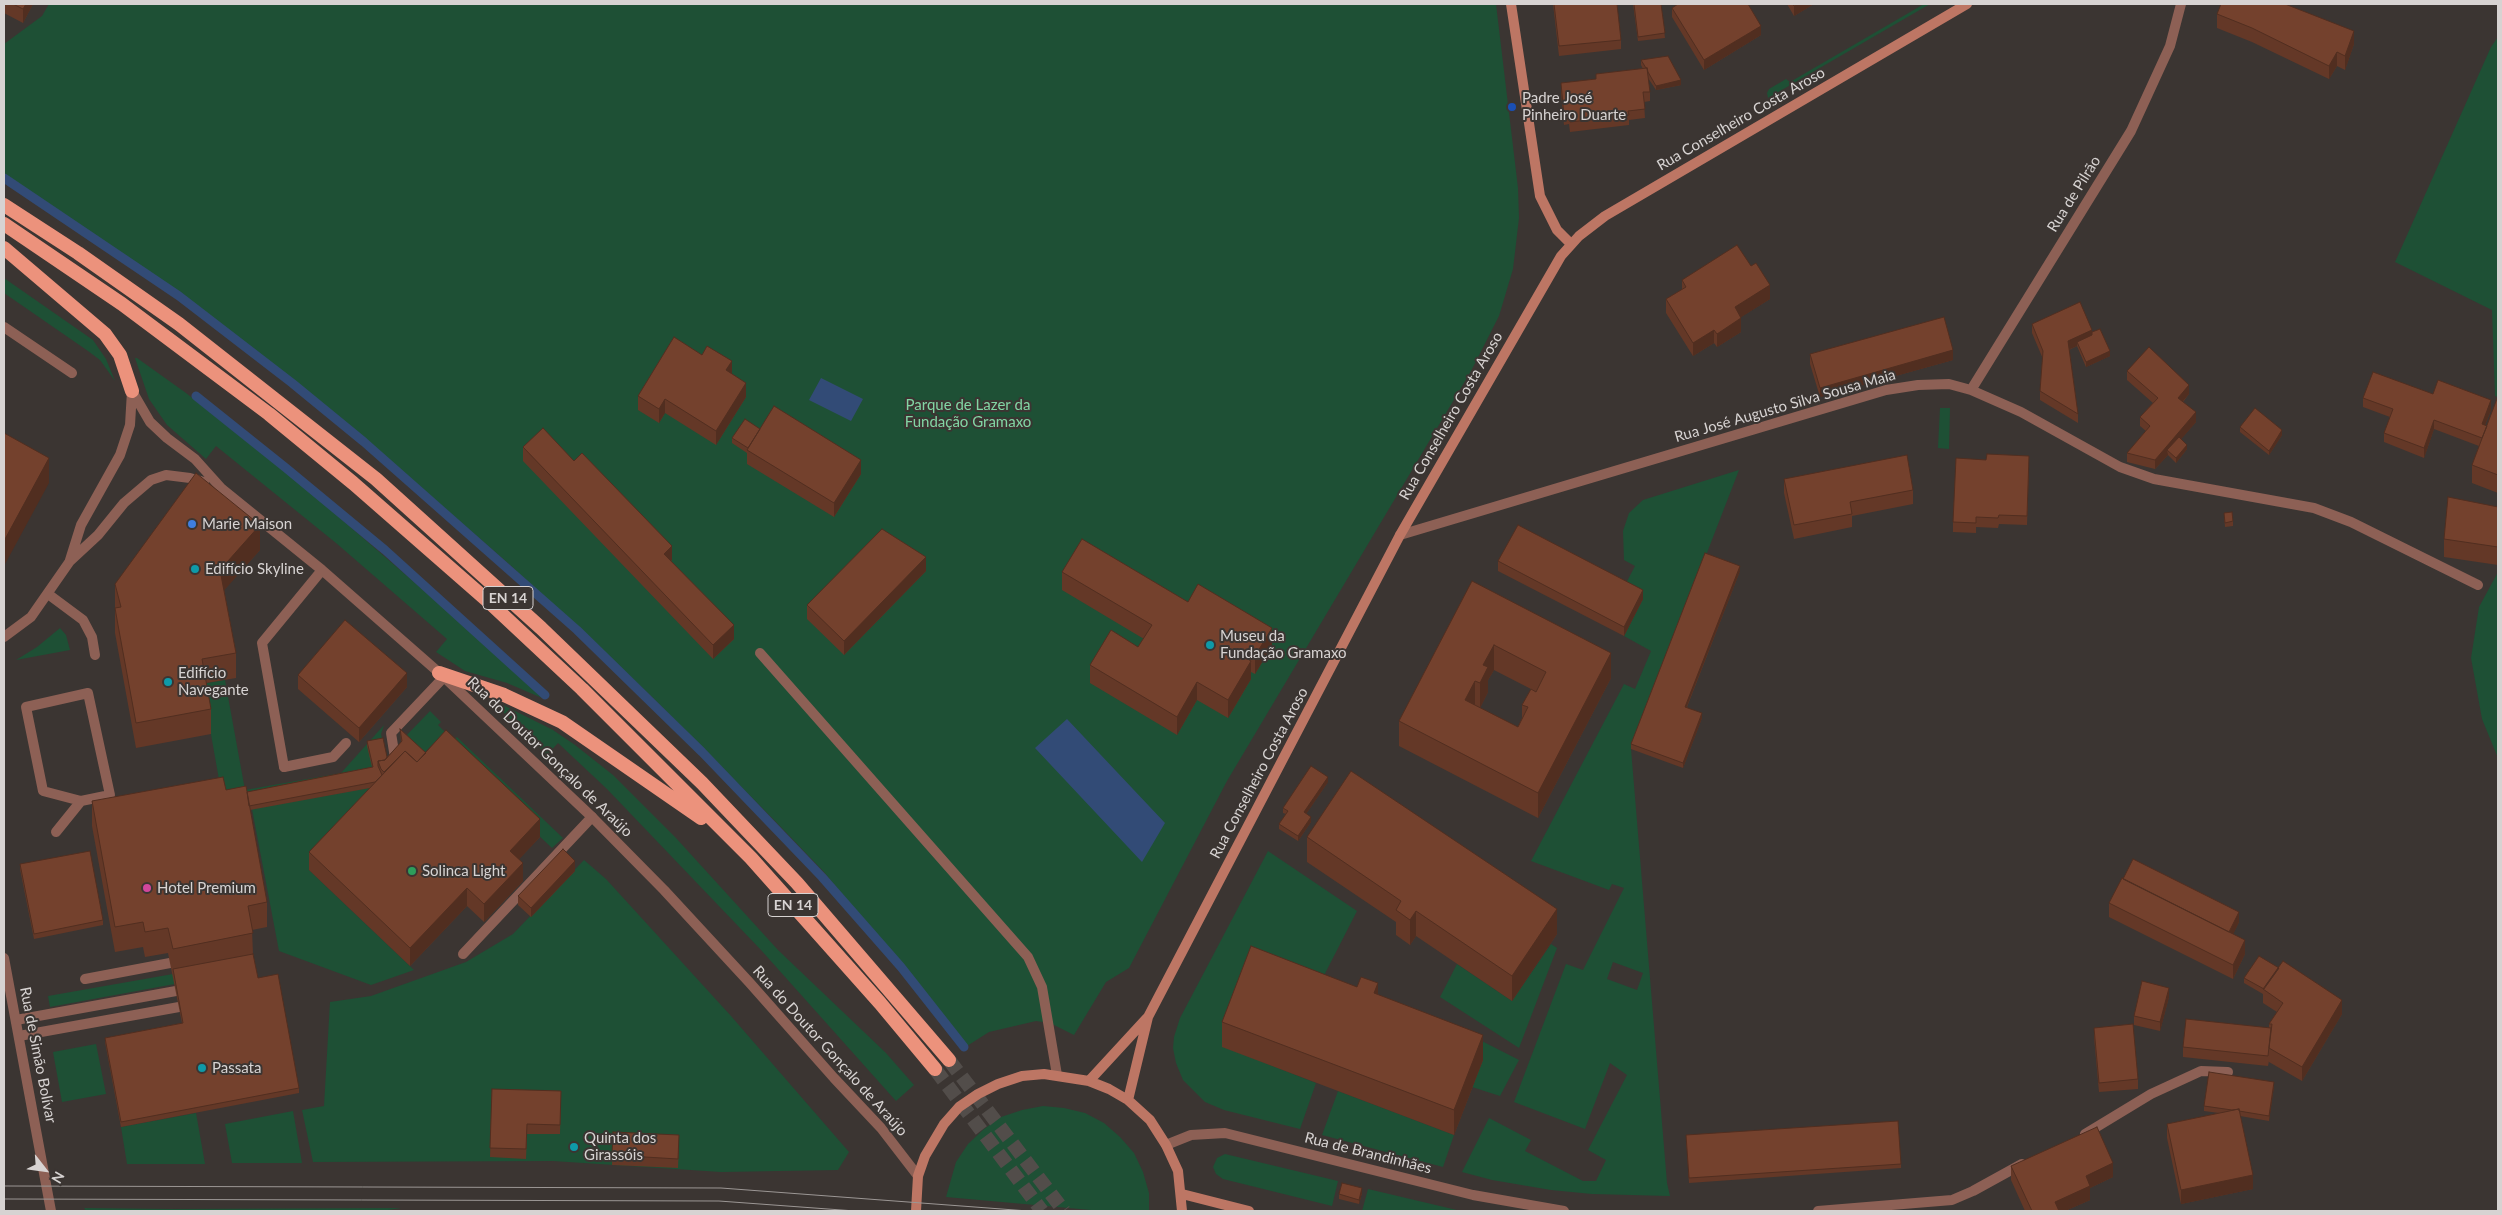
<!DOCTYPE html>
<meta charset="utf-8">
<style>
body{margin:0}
#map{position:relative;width:2502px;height:1215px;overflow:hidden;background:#3b3532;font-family:Lato,sans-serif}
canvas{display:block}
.frame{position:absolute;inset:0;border:5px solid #d7d3d2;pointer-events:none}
.north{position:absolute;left:20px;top:1145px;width:50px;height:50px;-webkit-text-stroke:4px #3b3532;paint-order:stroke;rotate:120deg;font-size:14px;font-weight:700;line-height:20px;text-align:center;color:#d7d3d2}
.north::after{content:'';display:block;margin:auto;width:18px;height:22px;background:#d7d3d2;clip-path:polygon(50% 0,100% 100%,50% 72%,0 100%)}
</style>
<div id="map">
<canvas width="2502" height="1215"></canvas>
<div class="frame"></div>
<div class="north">N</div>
</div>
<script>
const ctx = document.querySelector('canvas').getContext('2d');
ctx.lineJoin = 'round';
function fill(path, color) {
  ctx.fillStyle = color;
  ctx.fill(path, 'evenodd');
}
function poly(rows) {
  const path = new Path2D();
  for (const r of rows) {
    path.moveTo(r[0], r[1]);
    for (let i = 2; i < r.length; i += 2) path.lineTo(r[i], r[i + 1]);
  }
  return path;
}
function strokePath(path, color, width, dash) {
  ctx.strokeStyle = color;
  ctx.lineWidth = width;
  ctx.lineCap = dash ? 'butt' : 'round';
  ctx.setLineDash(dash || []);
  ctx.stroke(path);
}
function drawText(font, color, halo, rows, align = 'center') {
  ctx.font = font + ' Lato,sans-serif';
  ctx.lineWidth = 4;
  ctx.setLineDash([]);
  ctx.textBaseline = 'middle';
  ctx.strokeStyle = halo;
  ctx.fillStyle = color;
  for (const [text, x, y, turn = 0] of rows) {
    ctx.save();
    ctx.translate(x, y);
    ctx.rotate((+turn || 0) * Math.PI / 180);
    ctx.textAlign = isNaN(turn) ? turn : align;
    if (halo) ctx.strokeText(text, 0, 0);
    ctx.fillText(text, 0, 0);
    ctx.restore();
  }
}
fill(poly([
 [49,4,1496,4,1518,188,1519,218,1513,269,1499,316,1471,371,1227,781,1129,968,1106,982,1074,1035,1050,1023,1036,1021,989,1032,967,1046,824,872,777,823,651,696,509,564,366,440,294,381,180,294,4,174,4,44,42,16],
 [1924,4,1930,4,1768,98,1767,93,1769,89,1786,79,1790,82],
 [2498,37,2498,397,2495,396,2492,310,2395,262,2491,47],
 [4,278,93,340,106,359,115,381,100,360,88,351,4,293],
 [135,358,137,358,186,393,296,480,473,633,542,698,507,683,465,671,436,652,447,639,336,543,216,446,206,459,167,425,149,399],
 [1940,408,1950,408,1949,449,1938,448],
 [1739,470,1631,749,1667,1183,1670,1196,1592,1194,1551,1190,1492,1180,1462,1172,1489,1118,1531,1140,1525,1151,1583,1181,1596,1181,1606,1160,1588,1150,1627,1075,1610,1063,1585,1129,1514,1102,1566,964,1583,970,1624,888,1612,884,1609,890,1531,861,1624,684,1635,689,1651,651,1624,636,1643,599,1623,589,1635,566,1624,560,1623,531,1629,513,1643,500],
 [1613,962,1643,973,1637,990,1607,979],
 [2498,572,2498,758,2482,719,2471,658,2479,607],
 [60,628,66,635,70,650,16,660,37,647],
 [225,680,245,790,341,773,384,725,381,734,383,743,373,772,223,802,202,684],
 [501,704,553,730,575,745,613,775,676,838,778,950,886,1053,914,1085,896,1101,761,950,607,789,558,743,547,755,500,709],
 [430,711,441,722,438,725,445,732,420,757,402,740],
 [457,737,563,838,552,848,446,748],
 [379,786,309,870,414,970,371,985,279,951,252,809],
 [1268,851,1357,911,1314,995,1222,1046,1316,1083,1300,1129,1224,1110,1205,1102,1183,1080,1176,1063,1173,1048,1174,1037,1180,1018],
 [584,860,606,879,731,1016,849,1152,838,1170,721,1172,553,1161,313,1162,302,1110,324,1106,330,1002,371,996,466,962,513,934],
 [1551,944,1557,948,1519,1048,1440,997,1457,964,1512,1001],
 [173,974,175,984,50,1007,48,996],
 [1431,1015,1519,1060,1500,1096,1472,1087,1421,1036],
 [96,1044,106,1094,62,1102,53,1052],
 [1338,1091,1454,1135,1443,1167,1322,1135],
 [1043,1106,1064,1108,1085,1113,1104,1123,1120,1137,1134,1153,1143,1172,1149,1193,1149,1211,1102,1211,946,1197,956,1162,968,1144,984,1129,1001,1117,1022,1110],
 [293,1111,302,1163,232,1163,225,1124],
 [196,1113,205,1164,127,1164,121,1127],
 [1225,1154,1338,1181,1332,1206,1223,1179,1216,1174,1213,1167,1217,1158],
 [1368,1189,1461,1211,1362,1211],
 [84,1208,172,1209,401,1208,382,1211,86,1211]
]), '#1e5035');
fill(poly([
 [821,378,863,399,851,421,809,400],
 [1067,719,1165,823,1142,862,1035,748]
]), '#324b76');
strokePath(poly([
 [4,178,179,296,292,383,364,442,577,630,702,752,822,877,901,967,964,1047],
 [196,396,286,468,385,550,545,695]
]), '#324b76', 9);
strokePath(poly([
 [949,1060,1064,1211],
 [935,1069,1042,1211]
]), '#524d4a', 14, [14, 7]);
strokePath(poly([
 [48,594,83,620,92,637,95,655],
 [760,653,1028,957,1042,987,1057,1075],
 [395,758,391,733,444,677],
 [284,767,333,757,346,743],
 [56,832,81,801,110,795,88,693,26,707,43,791,81,801],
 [463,954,592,817],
 [85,979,170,963],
 [16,1020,176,991],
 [19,1036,179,1007]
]), '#8d6055', 10);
strokePath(poly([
 [4,327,72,373],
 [1971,390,2131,131,2170,46,2181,4],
 [132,391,150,422,167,438,195,459,222,489,322,570,444,677,592,817,664,890,749,982,834,1078,881,1128,918,1176],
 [1400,535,1886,390,1918,385,1949,384,1971,390,2021,412,2120,467,2154,479,2314,508,2351,522,2478,585],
 [70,560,81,525,120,455,130,425,132,391],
 [4,637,31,617,70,561,98,535,124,503,151,480,166,475,190,478,204,482],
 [284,767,262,643,322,570],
 [4,958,51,1211],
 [2085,1134,2151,1094,2201,1071,2228,1072],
 [1166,1145,1191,1135,1225,1133,1473,1195,1564,1211],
 [1818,1211,1952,1200,1973,1191,2022,1164]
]), '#8d6055', 10);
strokePath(poly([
 [1511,4,1540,196,1557,230,1571,244],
 [1089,1081,1147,1018],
 [1128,1100,1148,1017,1400,535,1561,256,1579,236,1605,216,1967,4],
 [1182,1194,1249,1211],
 [916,1211,918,1176,925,1156,944,1124,959,1107,978,1094,998,1084,1022,1076,1044,1074,1089,1081,1109,1089,1128,1100,1150,1120,1166,1145,1178,1171,1182,1211]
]), '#bd7664', 10);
strokePath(poly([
 [4,205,78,253,179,324,376,479,541,628,702,783,797,883,949,1060],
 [4,224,122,304,269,414,353,483,489,602,582,689,751,858,880,1003,935,1069],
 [4,248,105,334,120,355,132,391],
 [439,673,504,695,562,722,701,818]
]), '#ec927c', 14);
strokePath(poly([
 [4,1186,721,1188,1028,1211],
 [4,1199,719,1201,855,1211]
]), '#9c9795', 1);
fill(poly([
 [4,4,33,4,23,23,4,13,4,15],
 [1553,4,1617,4,1621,40,1621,49,1559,56],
 [1633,4,1661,4,1665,38,1638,41],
 [1787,4,1814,4,1794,16],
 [1672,8,1761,35,1704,70,1672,17],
 [2217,14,2354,44,2345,70,2337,66,2329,79,2252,42,2217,28],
 [1641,60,1681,85,1656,90,1648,78,1650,92,1650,101,1644,102,1645,118,1629,120,1629,125,1570,132,1569,124,1564,125,1561,93,1561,83,1596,79,1596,74,1643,69,1641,65],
 [1682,280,1770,299,1741,317,1741,332,1717,347,1714,343,1693,356,1666,313,1666,299,1682,290],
 [2032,324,2110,356,2086,367,2077,346,2069,350,2078,414,2078,423,2040,400,2040,391,2043,359,2032,333],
 [1810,354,1953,360,1820,397,1810,364],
 [2127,371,2189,394,2183,402,2196,422,2181,439,2187,449,2176,463,2168,455,2155,469,2127,462,2127,453,2146,431,2140,426,2140,417,2153,403,2127,380],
 [732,374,746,397,716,445,665,413,659,423,638,410,638,396],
 [2433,394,2491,410,2485,425,2487,426,2498,396,2498,493,2472,483,2472,465,2479,446,2434,429,2424,458,2384,442,2384,433,2390,417,2363,407,2363,398],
 [2240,427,2282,435,2269,455,2240,432],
 [760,429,861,474,834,517,747,464,747,453,732,443,732,438],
 [523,447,574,461,672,560,671,561,734,639,713,659,523,461],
 [2029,465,2027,525,1999,524,1998,528,1976,527,1976,533,1953,532,1953,522],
 [1784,479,1913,490,1913,504,1852,516,1852,527,1794,539,1784,493],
 [2498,507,2498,565,2444,557,2444,539],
 [2224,513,2233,521,2233,526,2225,527],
 [260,550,224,590,236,653,236,678,206,683,211,709,211,734,136,748,115,633,115,584],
 [1498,561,1643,599,1624,636,1498,571],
 [926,571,844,655,807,619,807,605],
 [1740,571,1687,707,1702,718,1683,768,1631,749,1631,744],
 [1062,572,1188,602,1272,646,1255,674,1251,672,1251,679,1228,718,1197,700,1177,735,1090,683,1090,665,1138,647,1144,639,1062,590],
 [1472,581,1611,678,1538,818,1399,746,1399,721],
 [1494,670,1531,689,1522,705,1522,718,1518,727,1480,708,1488,692,1488,680],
 [298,675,407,687,359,742,298,689],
 [400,729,426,753,540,837,519,859,523,881,484,922,467,906,410,966,309,870,309,852,370,788,250,810,267,902,267,927,252,930,253,954,258,978,299,1088,299,1093,121,1127,105,1042,105,1038,182,1023,168,953,145,957,143,947,115,952,92,826,92,801,226,790,247,792,372,767,367,746,367,741,387,757,401,743],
 [1328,782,1306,814,1311,822,1298,841,1279,829,1279,824,1286,814,1283,813,1283,808],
 [1307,837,1557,934,1512,1001,1416,936,1410,945,1396,935,1396,922,1307,862],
 [20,864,103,920,103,925,34,939,20,869],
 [575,871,531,917,518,905,518,896],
 [2109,903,2239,922,2233,934,2245,954,2233,979,2109,917],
 [2244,978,2342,1014,2302,1081,2269,1062,2269,1061,2268,1066,2183,1057,2183,1047,2269,1028,2269,1024,2277,1012,2263,1003,2263,994,2244,983],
 [1357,987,1378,995,1483,1060,1454,1135,1222,1047,1222,1022],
 [2169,997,2160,1031,2134,1025,2134,1016],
 [2094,1028,2138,1079,2138,1089,2099,1092,2094,1037],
 [2274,1086,2269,1121,2240,1116,2253,1189,2181,1204,2167,1138,2167,1124,2219,1113,2204,1111,2204,1106],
 [492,1089,561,1091,560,1134,527,1134,526,1159,490,1157],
 [613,1132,679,1145,678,1168,612,1165],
 [1686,1135,1901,1164,1901,1168,1689,1183],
 [2011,1166,2113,1177,2090,1188,2090,1200,2065,1211,2025,1211,2011,1180],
 [1362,1193,1359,1204,1339,1199,1339,1194]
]), '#643827');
fill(poly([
 [26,4,33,4,23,23,23,9],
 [1798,4,1814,4,1794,16,1794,6],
 [1761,26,1761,35,1704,70,1704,60],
 [2354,31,2354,44,2345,70,2345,56],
 [2337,52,2337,66,2329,79,2329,66],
 [1681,80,1681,85,1656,90,1656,86],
 [1770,285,1770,299,1735,321,1735,307],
 [1741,318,1741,332,1717,347,1717,334],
 [1714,330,1714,343,1693,356,1693,343],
 [2092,330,2092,340,2077,342,2077,346,2068,350,2068,341],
 [1953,350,1953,360,1820,397,1820,388],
 [2110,351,2110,356,2086,367,2086,362],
 [732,361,732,375,726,370],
 [746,383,746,397,716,445,716,431],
 [2189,385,2189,394,2178,407,2178,398],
 [665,399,665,413,659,423,659,409],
 [2491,400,2491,410,2482,433,2482,424],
 [2196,412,2196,422,2170,452,2167,450,2168,455,2155,469,2155,460],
 [2434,420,2434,429,2424,458,2424,448],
 [2282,430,2282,435,2269,455,2269,451],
 [2187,445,2187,449,2176,463,2176,458],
 [49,458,49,483,4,566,4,541],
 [861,460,861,474,834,517,834,503],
 [260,525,260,550,220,595,220,570],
 [672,546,672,560,664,567,664,554],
 [926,557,926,571,844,655,844,641],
 [1740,566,1740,571,1685,711,1685,707],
 [1643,590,1643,599,1624,636,1624,627],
 [734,625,734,639,713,659,713,645],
 [1272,628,1272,646,1255,674,1255,656],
 [1494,645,1494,670,1488,680,1488,692,1480,708,1480,683,1483,665],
 [1250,653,1250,664,1251,661,1251,679,1228,718,1228,700,1246,658],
 [1611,653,1611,678,1538,818,1538,793],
 [407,673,407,687,359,742,359,728],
 [1475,681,1475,706,1465,700],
 [1197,682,1197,700,1177,735,1177,717],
 [1702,713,1702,718,1683,768,1683,763],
 [1328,777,1328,782,1304,817,1304,812],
 [1311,817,1311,822,1298,841,1298,836],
 [540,819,540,837,510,869,510,851],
 [575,861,575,871,531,917,531,908],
 [523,863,523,881,484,922,484,904],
 [467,888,467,906,410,966,410,948],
 [1557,909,1557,934,1512,1001,1512,976],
 [1416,911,1416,936,1410,945,1410,920],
 [2239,912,2239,922,2228,945,2228,935],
 [2245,940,2245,954,2233,979,2233,965],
 [1378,983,1378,1008,1374,993],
 [2169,988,2169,997,2160,1031,2160,1022],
 [2342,1000,2342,1014,2302,1081,2302,1067],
 [1483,1035,1483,1060,1454,1135,1454,1110],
 [2274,1082,2274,1086,2269,1121,2269,1116],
 [2113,1163,2113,1177,2090,1188,2090,1200,2065,1211,2055,1211,2055,1202,2086,1176],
 [2253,1175,2253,1189,2181,1204,2181,1190],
 [1362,1188,1362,1193,1359,1204,1359,1200]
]), '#512e20');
const building = poly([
 [13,4,26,4,23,9,13,4],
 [1554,4,1617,4,1621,40,1559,46,1554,4],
 [1634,4,1661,4,1665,33,1638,37,1634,4],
 [1678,4,1748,4,1761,26,1704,60,1672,8,1678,4],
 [1792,4,1798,4,1794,6,1792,4],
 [2221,4,2285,4,2354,31,2345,56,2337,52,2329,66,2252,28,2217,14,2221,4],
 [1668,56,1681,80,1656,86,1648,72,1647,68,1646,68,1641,60,1668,56],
 [1647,68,1650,92,1643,92,1645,109,1628,111,1629,115,1570,122,1569,115,1564,116,1561,83,1596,79,1596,74,1647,68],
 [1737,245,1751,266,1756,263,1770,285,1735,307,1741,318,1717,334,1714,330,1693,343,1666,299,1686,287,1682,280,1737,245],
 [2080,302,2092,330,2068,341,2078,414,2040,391,2043,351,2032,324,2080,302],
 [1944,317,1953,350,1820,388,1810,354,1944,317],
 [2100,329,2110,351,2086,362,2077,342,2092,335,2092,332,2100,329],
 [674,337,702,355,707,346,732,361,726,370,746,383,716,431,665,399,659,409,638,396,674,337],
 [2149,347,2189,385,2178,398,2196,412,2155,460,2127,453,2150,426,2140,417,2158,398,2127,371,2149,347],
 [2373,372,2433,394,2438,380,2491,400,2482,424,2487,426,2482,438,2434,420,2424,448,2384,433,2393,409,2363,398,2373,372],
 [2498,396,2498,475,2472,465,2498,396],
 [774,406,861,460,834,503,747,450,774,406],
 [2255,408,2282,430,2269,451,2240,427,2255,408],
 [745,419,760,429,748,448,732,438,745,419],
 [543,428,574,461,582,453,672,546,664,554,734,625,713,645,523,447,543,428],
 [4,433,49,458,4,541,4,433],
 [2179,437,2187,445,2176,458,2167,450,2179,437],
 [1987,454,2029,456,2027,516,1999,515,1998,518,1976,517,1976,523,1953,522,1956,458,1986,460,1987,454],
 [1907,455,1913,490,1850,502,1852,514,1794,525,1784,479,1907,455],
 [196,473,260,525,220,570,236,653,202,659,211,709,136,723,118,625,115,608,121,607,115,584,196,473],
 [2448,497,2498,507,2498,547,2444,539,2448,497],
 [2232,512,2233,521,2225,523,2224,513,2232,512],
 [1518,525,1643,590,1624,627,1498,561,1518,525],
 [882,529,926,557,844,641,807,605,882,529],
 [1082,539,1188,602,1198,584,1272,628,1255,656,1250,653,1246,658,1251,661,1228,700,1197,682,1177,717,1090,665,1111,630,1138,647,1152,625,1062,572,1082,539],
 [1705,553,1740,566,1685,707,1702,713,1683,763,1631,744,1705,553],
 [1472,581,1611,653,1538,793,1399,721,1472,581],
 [1494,645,1546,672,1536,692,1531,689,1522,705,1528,707,1518,727,1465,700,1475,681,1480,683,1488,667,1483,665,1494,645],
 [345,620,407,673,359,728,298,675,345,620],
 [400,729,426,753,417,762,405,751,384,772,381,769,378,761,385,760,402,741,400,729],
 [446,730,540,819,510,851,523,863,484,904,467,888,410,948,309,852,405,751,417,762,446,730],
 [383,738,387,757,385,760,378,761,378,766,382,775,375,782,249,806,247,792,373,767,367,741,383,738],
 [1311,766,1328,777,1304,812,1311,817,1298,836,1279,824,1288,811,1283,808,1311,766],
 [1351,771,1557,909,1512,976,1416,911,1410,920,1396,910,1401,901,1307,837,1351,771],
 [223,777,226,790,246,786,267,902,248,906,253,933,173,949,168,928,145,932,143,922,115,927,92,801,223,777],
 [563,849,575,861,531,908,518,896,563,849],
 [90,851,103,920,34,934,20,864,90,851],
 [2133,859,2239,912,2229,932,2123,879,2133,859],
 [2122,878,2245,940,2233,965,2109,903,2122,878],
 [1251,946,1357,987,1361,977,1378,983,1374,993,1483,1035,1454,1110,1222,1022,1251,946],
 [253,954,258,978,278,974,299,1088,121,1122,105,1038,183,1023,173,969,253,954],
 [2259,956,2279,968,2264,989,2244,978,2259,956],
 [2283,961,2342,1000,2302,1067,2269,1048,2272,1024,2269,1024,2283,1003,2263,989,2283,961],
 [2142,981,2169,988,2160,1022,2134,1016,2142,981],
 [2186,1019,2271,1028,2268,1056,2183,1047,2186,1019],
 [2133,1024,2138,1079,2099,1083,2094,1028,2133,1024],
 [2209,1072,2274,1082,2269,1116,2239,1111,2239,1109,2232,1110,2204,1106,2209,1072],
 [492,1089,561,1091,560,1125,527,1124,526,1149,490,1148,492,1089],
 [2239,1109,2253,1175,2181,1190,2167,1124,2239,1109],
 [1898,1121,1901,1164,1689,1178,1686,1135,1898,1121],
 [2097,1127,2113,1163,2086,1176,2090,1186,2055,1202,2059,1211,2032,1211,2011,1166,2097,1127],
 [613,1132,679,1135,678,1159,612,1155,613,1132],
 [1342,1183,1362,1188,1359,1200,1339,1194,1342,1183]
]);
fill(building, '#74412d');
strokePath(building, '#512e20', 1);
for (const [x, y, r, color] of [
 [1512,107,5,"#1a4fb4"],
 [192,524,5,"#3f7fe0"],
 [195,569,5,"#0f9aa8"],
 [1210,645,5,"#0f9aa8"],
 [168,682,5,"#0f9aa8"],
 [412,871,5,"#2e9e5b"],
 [147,888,5,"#d1479c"],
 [202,1068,5,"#0f9aa8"],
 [574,1147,5,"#0f9aa8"]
]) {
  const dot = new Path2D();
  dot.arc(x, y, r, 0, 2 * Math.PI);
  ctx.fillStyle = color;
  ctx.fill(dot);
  strokePath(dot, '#3b3532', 2);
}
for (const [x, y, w] of [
 [508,598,50],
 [793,905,50]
]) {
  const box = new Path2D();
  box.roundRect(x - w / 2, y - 11.5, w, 23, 4);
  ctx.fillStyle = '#3b3532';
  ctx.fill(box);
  strokePath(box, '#d7d3d2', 1);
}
drawText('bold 14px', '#d7d3d2', null, [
 ["EN 14",508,598],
 ["EN 14",793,905]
]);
drawText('15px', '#d7d3d2', '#3b3532', [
 ["Padre José",1522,98],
 ["Pinheiro Duarte",1522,115],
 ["Marie Maison",202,524],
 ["Edifício Skyline",205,569],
 ["Museu da",1220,636],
 ["Fundação Gramaxo",1220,653],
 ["Edifício",178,673],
 ["Navegante",178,690],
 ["Solinca Light",422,871],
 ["Hotel Premium",157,888],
 ["Passata",212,1068],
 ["Quinta dos",584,1138],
 ["Girassóis",584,1155]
], 'left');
drawText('15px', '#d7d3d2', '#3b3532', [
 ["Rua Conselheiro Costa Aroso",1741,119,-30],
 ["Rua de Pilrão",2074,194,-58],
 ["Rua José Augusto Silva Sousa Maia",1785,406,-16],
 ["Rua Conselheiro Costa Aroso",1451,416,-60],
 ["Rua do Doutor Gonçalo de Araújo",550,757,44],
 ["Rua Conselheiro Costa Aroso",1259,773,-62],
 ["Rua do Doutor Gonçalo de Araújo",830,1051,48],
 ["Rua de Simão Bolívar",38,1055,79],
 ["Rua de Brandinhães",1368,1153,14]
]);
drawText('15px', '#82d5a4', '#3b3532', [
 ["Parque de Lazer da",968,405],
 ["Fundação Gramaxo",968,422]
]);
</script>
